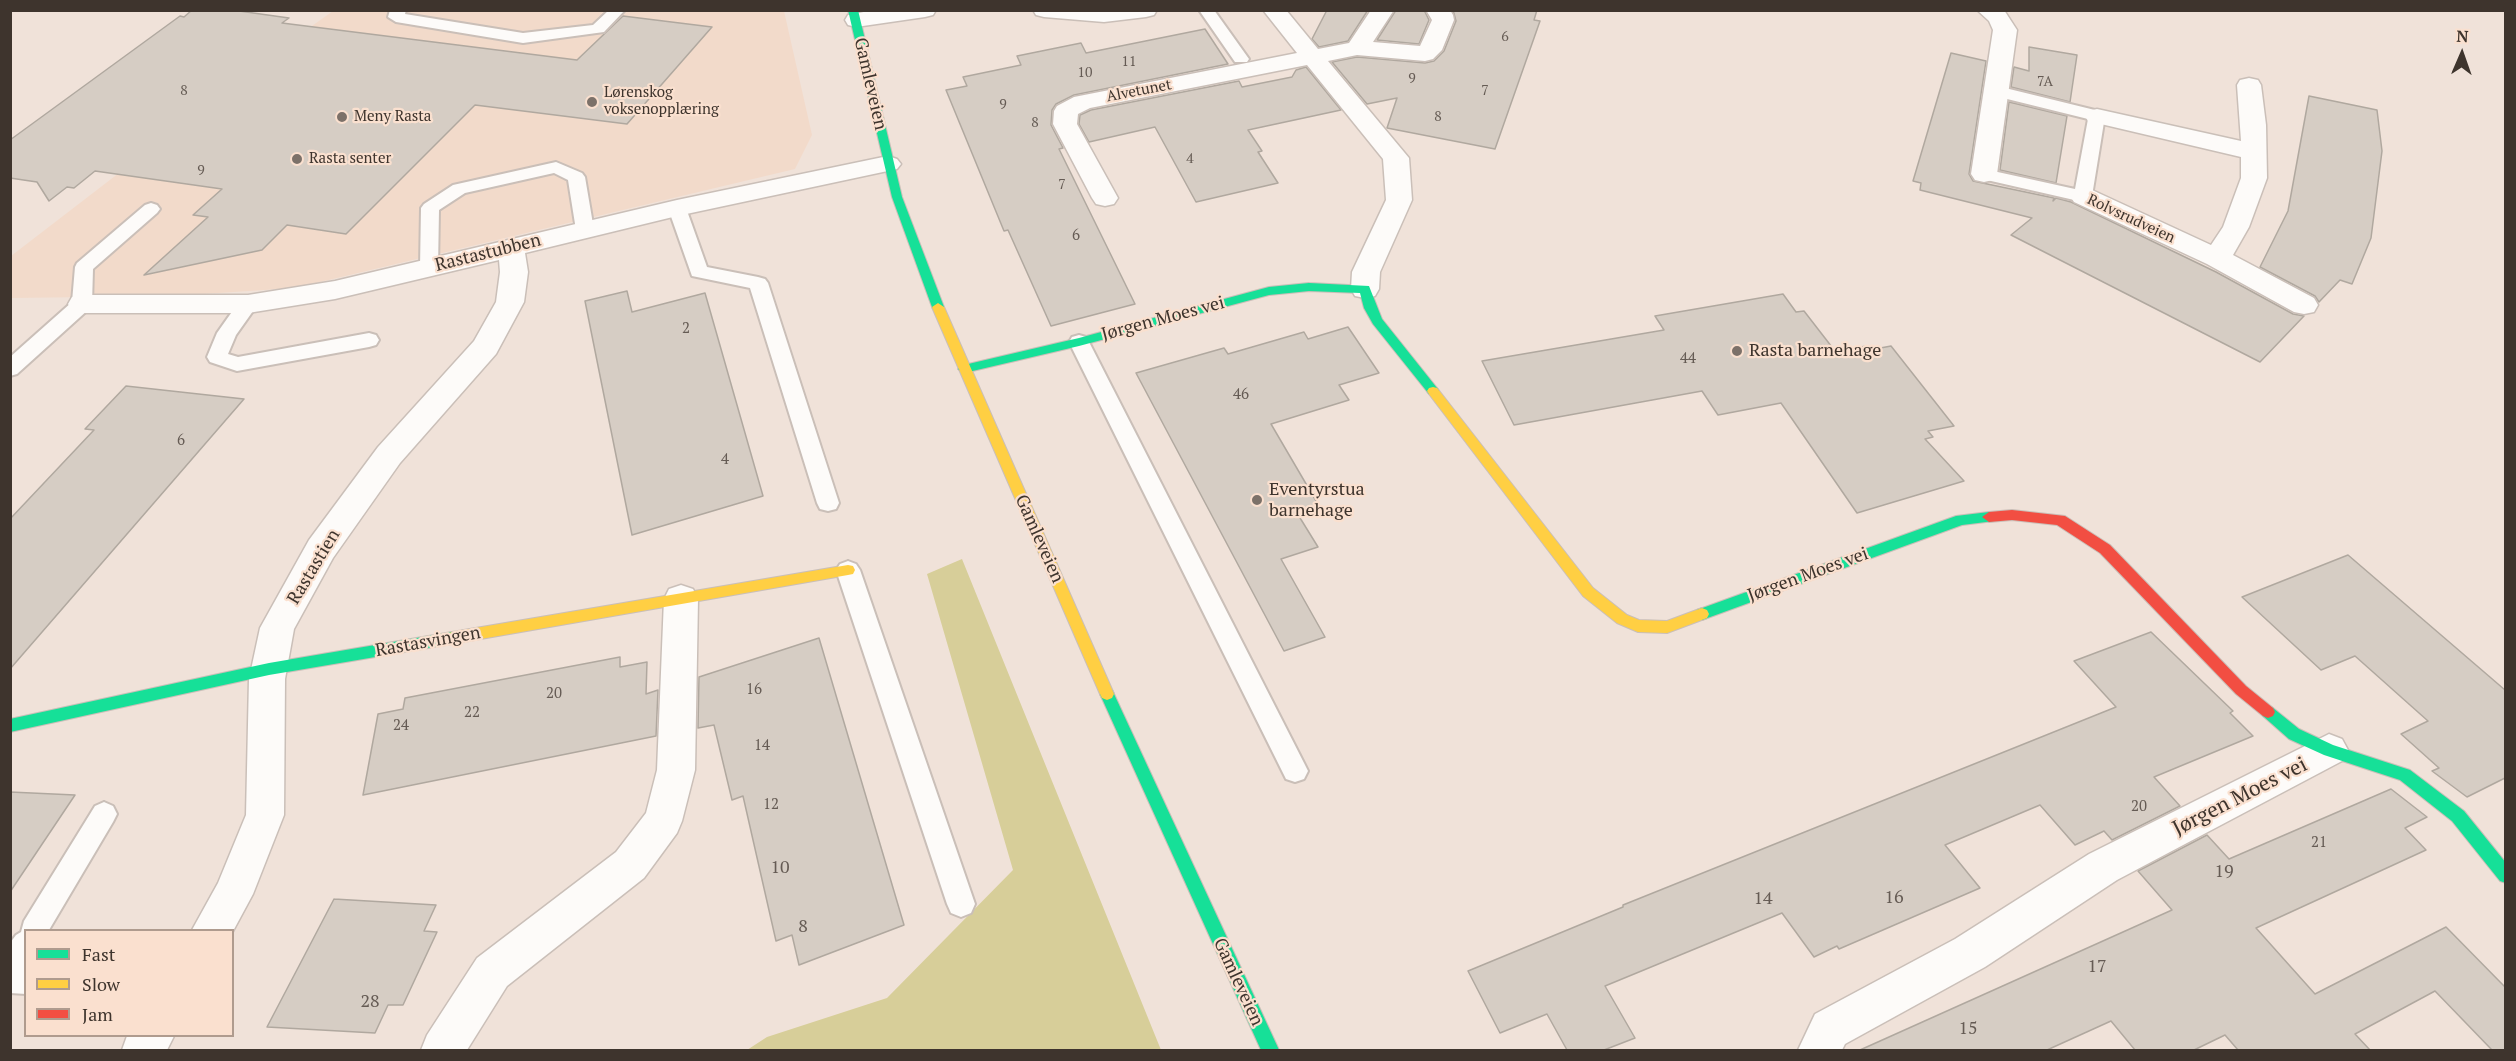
<!DOCTYPE html>
<meta charset="utf-8">
<style>
body{margin:0}
#map{position:relative;width:2516px;height:1061px;overflow:hidden;background:#f0e2d9;font-family:"PT Serif",serif}
canvas{display:block}
.frame{position:absolute;inset:0;border:12px solid #3e342d;pointer-events:none}
.legend{position:absolute;left:24px;top:929px;width:210px;height:108px;box-sizing:border-box;background:#fae0cf;border:2px solid #af9b8e;margin:0;padding:8px 10px;list-style:none;font-size:18px;color:#3e342d}
.legend li{display:flex;align-items:center;gap:12px;height:30px}
.legend b{width:30px;border:2px solid #af9b8e}
.north{position:absolute;left:2432px;top:24px;width:60px;height:60px;-webkit-text-stroke:4px #fae0cf;paint-order:stroke;rotate:2deg;font-size:16px;font-weight:700;line-height:24px;text-align:center;color:#3e342d}
.north::after{content:'';display:block;margin:auto;width:21px;height:27px;background:#3e342d;clip-path:polygon(50% 0,100% 100%,50% 72%,0 100%)}
</style>
<div id="map">
<canvas width="2516" height="1061"></canvas>
<div class="frame"></div>
<ul class="legend">
<li><b style="height:8px;background:#16e098"></b>Fast</li>
<li><b style="height:8px;background:#ffcf43"></b>Slow</li>
<li><b style="height:8px;background:#f24e42"></b>Jam</li>
</ul>
<div class="north">N</div>
</div>
<script>
const ctx = document.querySelector('canvas').getContext('2d');
ctx.lineJoin = 'round';
function fill(path, color) {
  ctx.fillStyle = color;
  ctx.fill(path, 'evenodd');
}
function poly(rows) {
  const path = new Path2D();
  for (const r of rows) {
    path.moveTo(r[0], r[1]);
    for (let i = 2; i < r.length; i += 2) path.lineTo(r[i], r[i + 1]);
  }
  return path;
}
function strokePath(path, color, width, dash) {
  ctx.strokeStyle = color;
  ctx.lineWidth = width;
  ctx.lineCap = dash ? 'butt' : 'round';
  ctx.setLineDash(dash || []);
  ctx.stroke(path);
}
function drawText(font, color, halo, rows, align = 'center') {
  ctx.font = font + ' "PT Serif",serif';
  ctx.lineWidth = 4.5;
  ctx.setLineDash([]);
  ctx.textBaseline = 'middle';
  ctx.strokeStyle = halo;
  ctx.fillStyle = color;
  for (const [text, x, y, turn = 0] of rows) {
    ctx.save();
    ctx.translate(x, y);
    ctx.rotate((+turn || 0) * Math.PI / 180);
    ctx.textAlign = isNaN(turn) ? turn : align;
    if (halo) ctx.strokeText(text, 0, 0);
    ctx.fillText(text, 0, 0);
    ctx.restore();
  }
}
fill(poly([
 [333,11,784,11,812,135,795,169,295,288,172,296,11,298,11,256,288,43]
]), '#f2daca');
fill(poly([
 [962,559,1161,1050,747,1050,767,1037,887,998,1013,870,927,574]
]), '#d7ce99');
const building = poly([
 [192,10,232,10,289,18,282,23,577,60,623,16,712,27,627,124,475,105,346,234,287,225,262,250,144,275,208,217,193,215,222,189,95,171,74,188,67,187,49,201,37,182,10,178,10,140,180,16,184,17,192,10],
 [1327,10,1368,10,1348,41,1319,47,1312,39,1327,10],
 [1396,10,1424,10,1429,20,1419,44,1377,40,1396,10],
 [1453,10,1537,10,1534,20,1540,21,1495,149,1387,128,1397,98,1367,104,1332,62,1357,57,1425,63,1434,61,1444,51,1456,21,1453,10],
 [1205,29,1228,64,1074,95,1056,104,1052,110,1051,125,1063,148,1059,149,1135,304,1051,326,1008,230,1004,231,946,90,967,86,963,77,1021,65,1017,56,1081,43,1086,53,1205,29],
 [2029,47,2077,55,2070,102,2011,87,2014,67,2029,71,2029,47],
 [1951,53,1986,61,1969,174,1973,181,2054,198,2053,201,2056,198,2071,202,2216,272,2293,314,2304,316,2260,362,2011,235,2032,218,1920,190,1921,183,1913,181,1951,53],
 [1306,67,1341,110,1248,130,1262,151,1258,152,1278,183,1196,202,1155,127,1089,142,1079,124,1080,115,1091,110,1239,81,1242,87,1292,77,1296,70,1306,67],
 [2309,96,2377,110,2382,151,2371,238,2352,284,2340,280,2319,302,2315,296,2260,267,2288,211,2309,96],
 [2009,102,2067,116,2056,183,2000,170,2009,102],
 [627,291,632,312,705,293,763,496,632,535,585,301,627,291],
 [1783,294,1796,312,1804,311,1835,351,1867,346,1870,350,1891,346,1954,426,1928,431,1933,437,1925,439,1964,481,1857,513,1781,403,1718,415,1702,391,1514,425,1482,361,1664,330,1655,316,1783,294],
 [1348,327,1379,373,1339,385,1349,400,1271,424,1319,506,1297,513,1318,547,1281,559,1325,637,1284,651,1136,373,1224,348,1228,354,1304,332,1308,339,1348,327],
 [126,386,244,399,10,669,10,519,94,430,85,429,126,386],
 [2348,555,2505,690,2505,778,2467,797,2432,771,2439,768,2401,734,2428,721,2355,656,2321,670,2242,597,2348,555],
 [2151,632,2233,711,2230,713,2253,736,2154,777,2180,806,2112,840,2104,831,2075,845,2040,805,1945,845,1980,888,1839,949,1837,946,1814,957,1782,913,1605,986,1635,1038,1604,1050,1567,1050,1547,1014,1500,1033,1468,971,1623,907,1623,905,2116,707,2074,661,2151,632],
 [819,638,904,925,799,965,792,935,776,941,743,796,732,800,714,725,698,728,699,677,819,638],
 [620,657,620,667,647,662,646,694,658,690,656,736,363,795,378,714,403,709,405,698,620,657],
 [2391,789,2427,817,2405,828,2426,850,2256,928,2315,994,2446,927,2505,987,2505,1050,2492,1050,2435,991,2355,1034,2370,1050,2238,1050,2225,1035,2194,1050,2135,1050,2111,1021,2047,1050,1860,1050,2172,910,2138,871,2207,835,2229,859,2391,789],
 [10,792,75,795,10,892,10,792],
 [334,899,436,905,424,931,437,932,403,1005,388,1005,375,1033,267,1027,334,899]
]);
fill(building, '#d6cdc4');
strokePath(building, '#b0a89f', 1.5);
const lane = poly([
 [390,10,406,10,405,14,523,33,593,25,609,10,625,10,604,32,523,43,396,22,388,17,390,10],
 [1199,10,1214,10,1249,59,1247,62,1235,62,1199,10],
 [1997,86,2103,112,2105,116,2092,196,2089,200,2083,202,1978,178,1975,174,1978,170,1984,169,2075,189,2088,119,1991,95,1989,91,1991,87,1997,86],
 [556,162,582,173,585,177,594,230,592,234,578,234,576,230,568,180,554,173,465,193,439,210,438,268,436,272,429,274,422,272,420,268,421,208,424,204,453,185,556,162],
 [677,202,683,204,686,208,707,267,758,277,765,279,768,283,839,503,836,509,828,511,820,509,817,503,750,288,692,276,668,208,671,204,677,202],
 [151,203,157,205,160,209,157,213,93,269,92,304,89,309,17,374,10,376,10,357,72,302,75,267,77,263,145,205,151,203],
 [248,298,255,299,258,304,236,335,228,354,238,357,369,333,376,335,379,340,376,345,369,347,237,371,210,362,207,357,217,333,241,299,248,298],
 [1079,335,1086,337,1089,342,1304,763,1308,771,1304,779,1295,782,1286,779,1069,342,1072,337,1079,335],
 [848,561,856,564,860,570,975,904,971,913,961,917,951,913,947,904,836,570,840,564,848,561],
 [104,802,113,806,117,814,113,822,49,930,26,930,26,994,10,993,10,943,16,935,21,932,24,921,95,806,104,802]
]);
const street = poly([
 [874,10,936,10,933,15,925,17,856,27,848,25,845,20,848,15,874,10],
 [1033,10,1157,10,1154,15,1146,17,1104,22,1044,17,1036,15,1033,10],
 [1263,10,1286,10,1318,49,1349,43,1371,10,1394,10,1373,42,1420,46,1432,20,1426,10,1450,10,1453,15,1454,20,1442,50,1433,59,1425,61,1357,55,1328,61,1409,158,1412,200,1380,272,1379,289,1375,296,1365,298,1355,296,1351,289,1352,272,1386,200,1383,159,1307,65,1090,108,1078,114,1077,124,1118,198,1114,204,1105,206,1096,204,1092,198,1053,124,1054,111,1057,106,1074,97,1297,53,1263,10],
 [1977,10,2004,10,2017,30,1997,174,1993,180,1984,182,1975,180,1971,174,1993,30,1989,21,1977,10],
 [2249,78,2258,80,2261,85,2266,125,2267,178,2249,227,2233,255,2314,298,2318,305,2314,312,2304,314,2294,312,2207,264,2074,202,2070,196,2074,190,2083,188,2092,190,2211,245,2223,227,2241,178,2241,157,2088,121,2085,116,2088,111,2097,109,2241,141,2237,85,2240,80,2249,78],
 [888,156,897,159,901,164,897,169,677,216,525,253,528,272,524,302,496,354,400,463,333,558,294,629,285,679,284,815,253,894,232,933,232,930,192,930,218,883,246,815,249,679,260,628,309,540,378,447,474,341,496,302,500,272,499,260,335,299,248,313,82,313,72,311,68,304,72,297,82,295,248,295,335,281,677,200,888,156],
 [681,585,693,589,698,599,695,770,682,821,677,833,644,878,507,986,467,1050,421,1050,427,1035,477,958,616,852,646,813,657,770,664,599,669,589,681,585],
 [2329,734,2342,739,2348,750,2342,761,2117,880,1985,967,1845,1044,1842,1050,1798,1050,1815,1014,1955,939,2089,854,2329,734],
 [127,1036,174,1036,167,1050,122,1050,127,1036]
]);
const fast = poly([
 [848,10,858,10,902,197,944,307,942,310,934,310,932,307,892,197,848,10],
 [1309,283,1369,286,1382,319,1437,388,1439,391,1437,394,1429,394,1373,324,1364,308,1360,293,1309,291,1269,295,1079,346,964,373,958,369,964,365,1079,338,1269,287,1309,283],
 [1989,512,1994,513,1996,517,1994,521,1962,525,1702,620,1697,618,1695,614,1697,610,1956,516,1989,512],
 [452,632,457,634,459,638,457,642,452,644,269,675,10,732,10,719,269,663,452,632],
 [1107,688,1112,690,1114,694,1279,1050,1261,1050,1100,694,1102,690,1107,688],
 [2268,706,2273,708,2299,729,2333,745,2410,770,2464,811,2506,863,2506,883,2500,881,2452,821,2400,780,2324,755,2289,739,2263,716,2261,712,2263,708,2268,706]
]);
const slow = poly([
 [938,303,944,307,1114,694,1112,698,1107,700,1102,698,1100,694,932,307,938,303],
 [1433,387,1437,388,1593,588,1627,615,1639,620,1667,621,1702,608,1707,610,1709,614,1707,618,1667,633,1638,632,1617,623,1583,596,1429,394,1427,391,1429,388,1433,387],
 [848,565,853,566,855,570,853,574,848,575,452,644,447,642,445,638,447,634,452,632,848,565]
]);
const jam = poly([
 [2012,510,2065,516,2110,545,2246,686,2273,708,2275,712,2273,716,2268,718,2263,716,2236,694,2100,553,2057,525,2012,520,1989,522,1982,517,1989,512,2012,510]
]);
strokePath(lane, '#cabfb8', 4);
strokePath(street, '#cabfb8', 3);
strokePath(fast, '#cabfb8', 2);
strokePath(slow, '#cabfb8', 2);
strokePath(jam, '#cabfb8', 2);
fill(lane, '#fdfbf9');
fill(street, '#fdfbf9');
fill(fast, '#16e098');
fill(slow, '#ffcf43');
fill(jam, '#f24e42');
for (const [x, y, r, color] of [
 [592,102,6,"#7c7169"],
 [342,117,6,"#7c7169"],
 [297,159,6,"#7c7169"],
 [1737,351,6,"#7c7169"],
 [1257,500,6,"#7c7169"]
]) {
  const dot = new Path2D();
  dot.arc(x, y, r, 0, 2 * Math.PI);
  ctx.fillStyle = color;
  ctx.fill(dot);
  strokePath(dot, '#fae0cf', 2);
}
drawText('14px', '#655b54', null, [
 ["6",1505,37],
 ["11",1129,62],
 ["10",1085,73],
 ["9",1412,79],
 ["7A",2045,82],
 ["8",184,91],
 ["7",1485,91],
 ["9",1003,105],
 ["8",1438,117],
 ["8",1035,123],
 ["4",1190,159],
 ["9",201,171],
 ["7",1062,185]
]);
drawText('15px', '#3e342d', '#fae0cf', [
 ["Alvetunet",1139,91,-11],
 ["Rolvsrudveien",2131,219,25]
]);
drawText('15px', '#3e342d', '#fae0cf', [
 ["Lørenskog",604,93],
 ["voksenopplæring",604,110],
 ["Meny Rasta",354,117],
 ["Rasta senter",309,159]
], 'left');
drawText('15px', '#655b54', null, [
 ["6",1076,236],
 ["2",686,329],
 ["44",1688,359],
 ["46",1241,395],
 ["6",181,441],
 ["4",725,460],
 ["16",754,690],
 ["20",554,694],
 ["22",472,713],
 ["24",401,726],
 ["14",762,746],
 ["12",771,805],
 ["20",2139,807],
 ["21",2319,843]
]);
drawText('18px', '#3e342d', '#fae0cf', [
 ["Gamleveien",870,84,77],
 ["Rastastubben",488,253,-14],
 ["Jørgen Moes vei",1163,319,-15],
 ["Gamleveien",1039,539,66],
 ["Rastastien",314,567,-59],
 ["Jørgen Moes vei",1808,575,-20],
 ["Rastasvingen",428,642,-10],
 ["Gamleveien",1238,982,65]
]);
drawText('18px', '#3e342d', '#fae0cf', [
 ["Rasta barnehage",1749,351],
 ["Eventyrstua",1269,490],
 ["barnehage",1269,511]
], 'left');
drawText('18px', '#655b54', null, [
 ["10",780,868],
 ["19",2224,872],
 ["16",1894,898],
 ["14",1763,899],
 ["8",803,927],
 ["17",2097,967],
 ["28",370,1002],
 ["15",1968,1029]
]);
drawText('21px', '#3e342d', '#fae0cf', [
 ["Jørgen Moes vei",2240,797,-27]
]);
</script>
